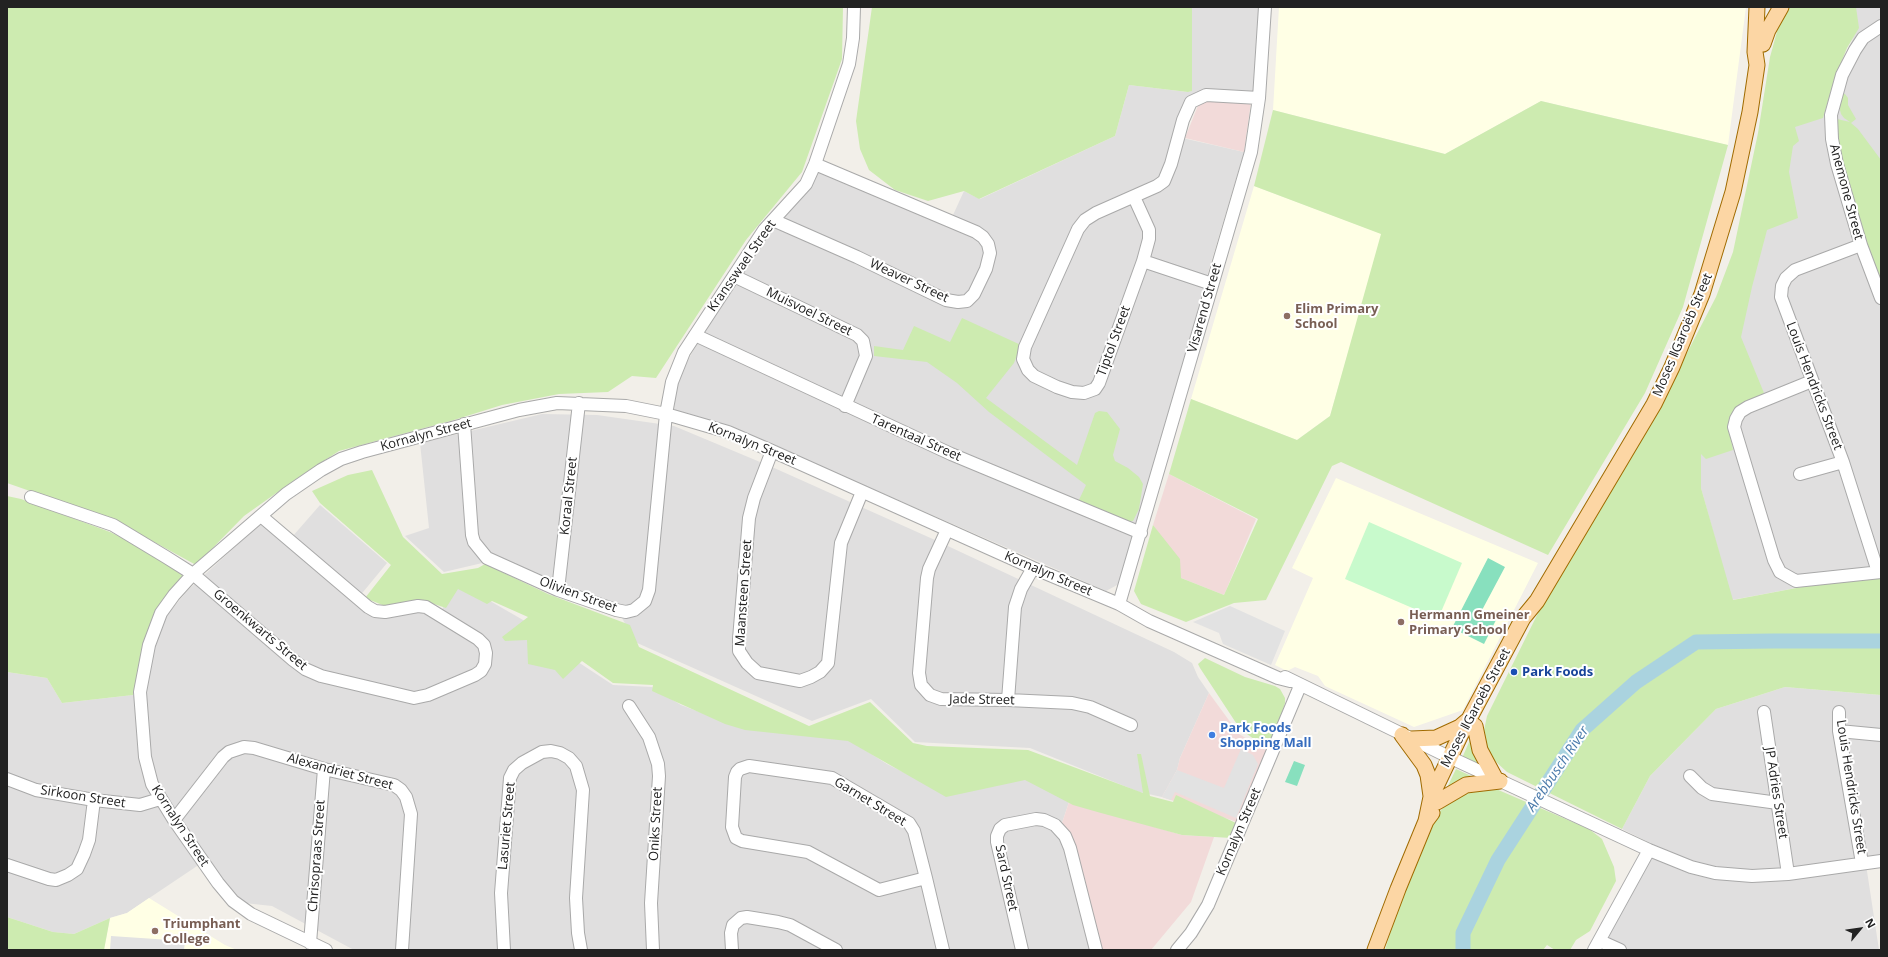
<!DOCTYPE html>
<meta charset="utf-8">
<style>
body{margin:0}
#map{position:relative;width:1888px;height:957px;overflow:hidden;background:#f2efe9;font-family:"Open Sans",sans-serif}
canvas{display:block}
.frame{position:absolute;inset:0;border:8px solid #222;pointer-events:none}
.north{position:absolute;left:1840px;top:909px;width:40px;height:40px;-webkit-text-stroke:3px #fff;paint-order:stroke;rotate:61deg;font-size:11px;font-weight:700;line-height:16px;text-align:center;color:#222}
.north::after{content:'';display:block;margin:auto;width:14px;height:18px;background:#222;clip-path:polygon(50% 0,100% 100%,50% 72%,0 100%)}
</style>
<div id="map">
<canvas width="1888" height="957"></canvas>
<div class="frame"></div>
<div class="north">N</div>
</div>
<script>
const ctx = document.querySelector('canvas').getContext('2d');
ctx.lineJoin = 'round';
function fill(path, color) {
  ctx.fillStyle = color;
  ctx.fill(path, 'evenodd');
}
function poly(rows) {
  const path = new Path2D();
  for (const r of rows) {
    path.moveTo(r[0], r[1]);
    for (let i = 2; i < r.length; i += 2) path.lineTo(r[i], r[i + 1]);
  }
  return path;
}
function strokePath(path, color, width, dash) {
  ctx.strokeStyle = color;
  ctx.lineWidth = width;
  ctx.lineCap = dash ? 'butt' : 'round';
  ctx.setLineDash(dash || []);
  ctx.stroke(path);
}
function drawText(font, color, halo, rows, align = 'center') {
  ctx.font = font + ' "Open Sans",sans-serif';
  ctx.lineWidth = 4;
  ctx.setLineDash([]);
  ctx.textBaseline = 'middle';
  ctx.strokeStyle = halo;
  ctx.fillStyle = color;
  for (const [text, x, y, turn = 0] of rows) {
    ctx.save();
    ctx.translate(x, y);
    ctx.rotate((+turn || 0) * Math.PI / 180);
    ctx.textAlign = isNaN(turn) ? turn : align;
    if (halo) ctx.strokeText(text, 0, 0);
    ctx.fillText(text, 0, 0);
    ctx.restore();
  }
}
fill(poly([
 [1192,7,1265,7,1259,98,1198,97,1178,137,1244,152,1210,266,1139,521,1119,584,1106,591,740,431,674,411,676,383,702,334,767,235,818,170,948,226,964,191,980,199,1115,136,1129,85,1188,92,1191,91],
 [1854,7,1881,7,1881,572,1732,600,1701,488,1701,454,1792,122,1821,111,1857,29],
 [542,414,597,415,674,426,772,467,935,540,1174,652,1192,663,1198,677,1209,693,1180,758,1177,770,1162,797,1139,792,1030,748,915,742,871,699,812,721,635,642,615,605,495,560,444,572,405,536,429,528,420,443],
 [320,505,387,563,354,603,366,614,382,617,415,611,438,618,454,585,490,601,530,624,578,662,613,685,652,687,681,705,742,728,848,739,887,764,943,792,1022,777,1069,802,1061,826,1095,950,354,950,272,906,235,902,203,862,127,913,110,918,74,934,53,932,7,917,7,672,47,678,62,703,133,695,144,702,151,659,163,620,188,590,261,523,285,545],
 [1785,687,1881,695,1881,855,1865,858,1879,950,1594,950,1652,844,1622,829,1650,776,1716,709]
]), '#e0dfdf');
fill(poly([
 [1207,100,1251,102,1244,152,1185,138,1199,103],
 [1169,474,1256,519,1224,595,1181,578,1159,534,1153,525],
 [1209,693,1239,734,1272,754,1243,824,1162,797,1177,770,1180,758],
 [1069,802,1182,835,1214,837,1191,902,1151,950,1100,950,1061,826]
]), '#f2dad9');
fill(poly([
 [1279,7,1746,7,1728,145,1541,101,1445,154,1273,110],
 [1254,186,1382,234,1330,416,1297,440,1191,399],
 [1336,478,1538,563,1463,710,1414,727,1325,686,1318,676,1295,667,1287,671,1275,665,1313,578,1292,568],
 [149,898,225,945,237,950,104,950,110,918,127,913]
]), '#ffffe5');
fill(poly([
 [7,7,843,7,842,59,802,172,746,240,656,378,632,376,608,392,559,394,502,405,454,420,339,451,296,479,244,516,196,565,116,521,7,483],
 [872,7,1192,7,1192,91,1188,92,1129,85,1115,136,979,199,964,191,928,201,895,190,869,170,860,149,856,121],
 [1789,7,1856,7,1859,28,1847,48,1834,80,1823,118,1795,127,1799,141,1793,146,1789,172,1798,218,1767,230,1752,287,1741,337,1764,393,1736,407,1731,415,1728,425,1733,450,1706,459,1701,454,1701,488,1733,600,1881,572,1881,695,1785,687,1716,709,1650,776,1622,829,1507,772,1495,761,1487,752,1483,735,1487,716,1543,603,1644,436,1716,297,1733,252,1758,133,1770,57,1778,28],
 [1842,93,1845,94,1848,98,1848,105,1856,119,1851,123,1858,129,1881,160,1881,282,1860,227,1839,148,1837,119,1850,122,1844,118,1841,114,1838,102],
 [1541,101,1728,145,1683,307,1645,393,1548,555,1341,462,1332,466,1266,600,1234,603,1186,622,1141,604,1134,591,1153,525,1180,559,1181,578,1224,595,1258,519,1169,474,1191,399,1297,440,1330,416,1381,234,1254,186,1273,110,1445,154],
 [962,318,1021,345,1014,363,986,398,1077,465,1095,413,1099,411,1107,412,1120,429,1113,455,1115,461,1128,468,1139,477,1143,484,1139,509,1133,521,1129,522,1078,502,1086,485,989,412,957,383,927,362,874,356,874,346,903,350,914,326,950,342],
 [372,470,403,537,442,574,478,568,485,564,548,594,630,625,639,647,809,726,870,702,913,743,927,746,1028,750,1143,793,1137,754,1141,754,1150,796,1173,802,1176,795,1236,823,1231,838,1182,835,1101,813,1073,805,1025,780,946,797,848,741,745,730,725,724,652,691,653,685,613,683,582,661,563,679,555,670,528,664,527,640,505,641,502,637,528,617,492,601,487,604,458,589,446,608,422,600,406,602,385,606,365,598,391,565,320,503,312,491,348,475],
 [7,496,21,499,110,532,135,544,177,570,183,576,161,602,150,624,133,695,62,703,47,678,7,672],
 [1205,658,1245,677,1275,686,1280,689,1285,698,1285,703,1274,739,1265,744,1258,742,1240,729,1200,668,1198,664],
 [1474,731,1487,770,1462,758],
 [1456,769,1480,780,1444,794],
 [1480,789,1496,789,1589,829,1602,839,1614,867,1616,881,1590,931,1576,940,1570,950,1555,950,1547,945,1543,950,1385,950,1403,891,1430,826,1439,812,1449,802,1462,795],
 [7,917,53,932,74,934,110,918,104,950,7,950]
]), '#cdebb0');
fill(poly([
 [1369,522,1462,563,1438,619,1345,579]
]), '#c8facc');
fill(poly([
 [1488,558,1505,567,1481,612,1496,620,1484,644,1452,628],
 [1294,761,1305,765,1297,786,1285,782]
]), '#88e0be');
fill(poly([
 [1230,606,1285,631,1271,665,1223,644,1219,633,1193,622],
 [1241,749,1253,755,1258,764,1236,818,1175,792,1171,800,1162,797,1177,770,1224,788],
 [111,936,185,941,184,950,110,950]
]), '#e2e2e2');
strokePath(poly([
 [1463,950,1463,933,1498,860,1582,730,1636,682,1696,642,1773,641,1881,641]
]), '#aad3df', 15);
const minor = poly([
 [1881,26,1863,38,1855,50,1842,75,1831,115,1832,139,1837,164,1861,245,1881,298],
 [1134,197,1149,230,1149,239,1143,261,1099,383,1095,389,1084,393,1072,392,1057,387,1034,376,1028,370,1023,359,1025,347,1078,229,1085,220,1096,213,1157,186,1164,181,1171,164,1183,120,1191,102,1206,95,1259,98],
 [773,220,857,257,946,300,958,302,967,301,974,294,986,269,990,253,988,244,983,237,976,232,815,164],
 [1861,245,1795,270,1786,278,1782,286,1781,297,1843,462,1878,572],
 [1143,261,1212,284],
 [734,276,857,335,863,341,866,356,845,406],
 [695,335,951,454,1141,533],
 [1812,381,1748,407,1740,412,1736,419,1734,427,1774,560,1780,572,1796,581,1881,572],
 [464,424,472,535,474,542,487,558,558,590,616,610,626,612,634,610,645,601,649,590,666,414,672,382,684,352,764,230,806,184,815,164,849,64,853,38,854,7],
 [772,451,754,498,749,518,739,639,739,651,747,663,758,673,800,681,811,677,820,672,828,663,841,543,862,492],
 [1800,474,1843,462],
 [31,497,113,525,166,557,193,574,293,660,305,669,321,676,414,698,428,695,475,675,481,671,485,664,486,653,484,645,478,639,426,607,418,606,385,612,375,611,368,607,261,516],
 [947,530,929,569,927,578,919,673,921,685,930,695,941,699,1008,700,1072,703,1090,707,1131,725],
 [558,590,579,403],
 [1119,604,1251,152,1259,98,1265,7],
 [1285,677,1449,757,1649,850,1691,867,1715,873,1752,876,1788,874,1881,861],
 [1008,700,1015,607,1021,589,1033,568],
 [629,706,649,737,658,764,659,776,651,903,653,950],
 [1764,712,1788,874],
 [1839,712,1839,731,1862,863],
 [1839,731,1881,735],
 [1690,776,1702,788,1712,794,1778,803],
 [7,779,36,790,94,800,140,805,160,799],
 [174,820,223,757,229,752,244,747,254,748,324,769,394,785,401,790,406,797,411,814,402,950],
 [7,865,49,879,56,880,68,875,77,869,84,854,89,840,94,800],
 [926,878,879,890,808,852,742,841,736,838,732,827,735,777,737,772,740,769,749,766,832,778,909,823,914,831,926,878,943,950],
 [1600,941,1620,950],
 [310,943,324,769],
 [326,950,251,914,233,901,218,883,174,820,152,784,145,757,140,692,149,645,161,613,174,595,193,574,286,494,321,470,341,459,362,452,519,410,557,403,626,406,666,414,728,432,772,451,1033,568,1119,604,1149,621,1278,678,1290,681],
 [504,950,501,893,510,778,514,770,522,763,542,752,551,751,560,753,569,758,576,766,583,790,576,898,578,933,581,950],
 [732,950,731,933,733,925,741,918,747,917,778,922,790,925,836,950],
 [1022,950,997,842,997,836,1000,829,1005,825,1036,819,1044,820,1055,825,1065,836,1070,848,1096,950],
 [1177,950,1191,933,1208,905,1300,686],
 [1594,950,1649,850]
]);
const major = poly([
 [1763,44,1768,30,1781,7],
 [1475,726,1480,750,1495,778],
 [1402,735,1424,765,1428,775,1431,796],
 [1411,739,1436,738,1460,727,1467,721],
 [1437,802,1466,785,1500,781],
 [1426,821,1431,797,1460,736,1523,618,1537,601,1654,404,1672,367,1702,294,1733,192,1750,112,1757,65,1755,52,1757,7],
 [1375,950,1398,889,1426,821,1432,813]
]);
strokePath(minor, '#a9a9a9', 14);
strokePath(major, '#a06b00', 17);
strokePath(minor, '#fff', 12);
strokePath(major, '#fcd6a4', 15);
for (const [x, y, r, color] of [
 [1287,316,4,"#8d6e63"],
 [1401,622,4,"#8d6e63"],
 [1514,672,4,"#1a4fb4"],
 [1212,735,4,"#3f7fe0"],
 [155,931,4,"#8d6e63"]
]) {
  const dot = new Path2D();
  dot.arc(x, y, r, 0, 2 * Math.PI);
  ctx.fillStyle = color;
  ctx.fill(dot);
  strokePath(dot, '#fff', 1.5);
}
drawText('13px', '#222', '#fff', [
 ["Anemone Street",1846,192,75],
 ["Kransswael Street",742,266,-55],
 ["Weaver Street",909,281,25],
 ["Visarend Street",1205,308,-74],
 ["Muisvoel Street",809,312,26],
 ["Moses ǁGaroëb Street",1683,335,-67],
 ["Tiptol Street",1114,341,-70],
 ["Louis Hendricks Street",1814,386,69],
 ["Kornalyn Street",426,435,-15],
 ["Tarentaal Street",916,438,24],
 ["Kornalyn Street",752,444,22],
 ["Koraal Street",569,496,-84],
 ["Kornalyn Street",1048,574,23],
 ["Maansteen Street",744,593,-86],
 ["Olivien Street",578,595,20],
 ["Groenkwarts Street",260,630,40],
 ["Jade Street",982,700,1],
 ["Moses ǁGaroëb Street",1476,708,-62],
 ["Alexandriet Street",340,772,15],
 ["Louis Hendricks Street",1851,787,81],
 ["JP Adries Street",1776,793,81],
 ["Sirkoon Street",83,797,9],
 ["Garnet Street",870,802,31],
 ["Oniks Street",656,824,-87],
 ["Kornalyn Street",180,826,57],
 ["Lasuriet Street",507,826,-85],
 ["Kornalyn Street",1239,832,-67],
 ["Chrisopraas Street",317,856,-86],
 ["Sard Street",1006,878,78]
]);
drawText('bold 13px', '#785e54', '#fff', [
 ["Elim Primary",1295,309],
 ["School",1295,324],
 ["Hermann Gmeiner",1409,615],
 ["Primary School",1409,630],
 ["Triumphant",163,924],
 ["College",163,939]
], 'left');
drawText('bold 13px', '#164399', '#fff', [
 ["Park Foods",1522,672]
], 'left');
drawText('bold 13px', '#366cbe', '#fff', [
 ["Park Foods",1220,728],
 ["Shopping Mall",1220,743]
], 'left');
drawText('italic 14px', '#4a7aab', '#fff', [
 ["Arebbusch River",1558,769,-56]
]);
</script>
